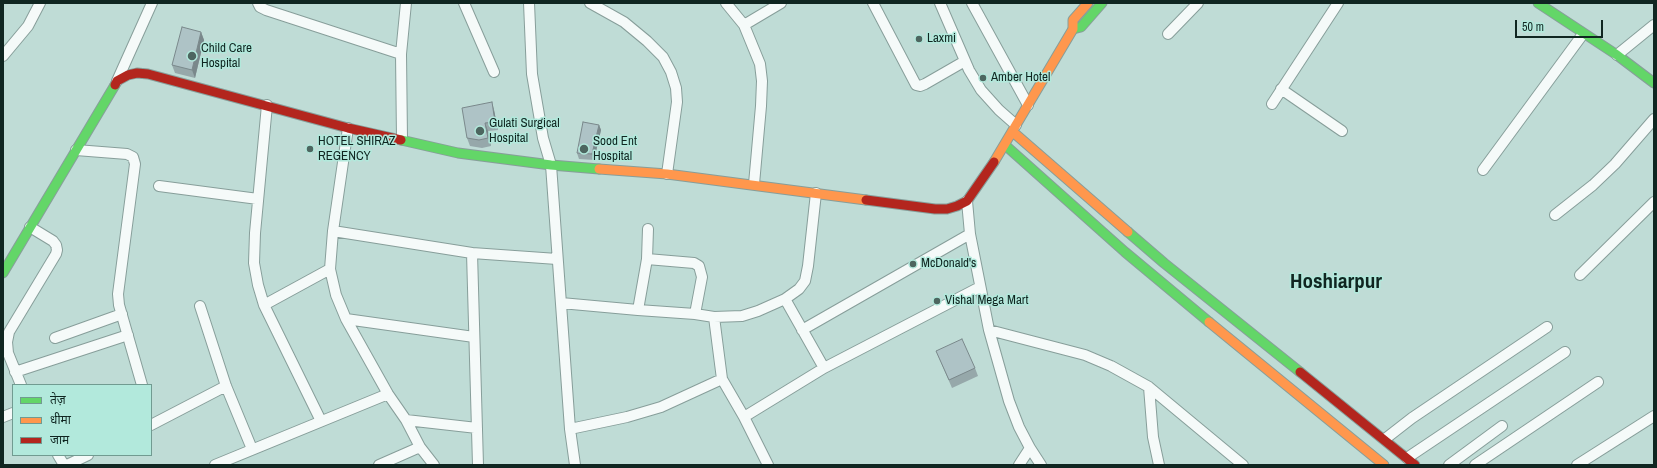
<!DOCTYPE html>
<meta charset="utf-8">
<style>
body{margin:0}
#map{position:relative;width:1657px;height:468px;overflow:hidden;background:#bfdcd6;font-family:"Archivo Narrow","Noto Sans Devanagari",sans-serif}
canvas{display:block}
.frame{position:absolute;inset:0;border:4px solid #102621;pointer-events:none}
.legend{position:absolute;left:12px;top:384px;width:140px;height:72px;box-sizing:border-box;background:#b2e9dc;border:1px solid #719b91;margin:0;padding:5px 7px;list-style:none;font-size:12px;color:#102621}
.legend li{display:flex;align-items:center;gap:8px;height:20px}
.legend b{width:20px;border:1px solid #719b91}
.scale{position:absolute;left:1515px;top:20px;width:88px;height:18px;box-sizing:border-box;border:2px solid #102621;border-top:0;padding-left:5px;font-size:12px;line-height:14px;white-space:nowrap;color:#102621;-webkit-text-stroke:3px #b2e9dc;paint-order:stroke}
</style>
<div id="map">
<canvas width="1657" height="468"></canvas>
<div class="frame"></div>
<ul class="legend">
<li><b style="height:5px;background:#63d668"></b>तेज़</li>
<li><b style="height:5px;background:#ff974d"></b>धीमा</li>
<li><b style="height:5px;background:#b3261e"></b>जाम</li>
</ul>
<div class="scale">50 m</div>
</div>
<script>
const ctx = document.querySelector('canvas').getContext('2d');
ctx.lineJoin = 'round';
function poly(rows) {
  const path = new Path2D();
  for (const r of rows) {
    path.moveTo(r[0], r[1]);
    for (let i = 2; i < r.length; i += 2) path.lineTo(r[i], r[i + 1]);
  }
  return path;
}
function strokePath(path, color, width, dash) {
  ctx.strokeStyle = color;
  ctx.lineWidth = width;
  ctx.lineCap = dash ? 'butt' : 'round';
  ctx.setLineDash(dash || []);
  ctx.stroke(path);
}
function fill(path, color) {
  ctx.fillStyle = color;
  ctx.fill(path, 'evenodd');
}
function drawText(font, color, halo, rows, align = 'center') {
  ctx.font = font + ' "Archivo Narrow",sans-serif';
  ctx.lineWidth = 3;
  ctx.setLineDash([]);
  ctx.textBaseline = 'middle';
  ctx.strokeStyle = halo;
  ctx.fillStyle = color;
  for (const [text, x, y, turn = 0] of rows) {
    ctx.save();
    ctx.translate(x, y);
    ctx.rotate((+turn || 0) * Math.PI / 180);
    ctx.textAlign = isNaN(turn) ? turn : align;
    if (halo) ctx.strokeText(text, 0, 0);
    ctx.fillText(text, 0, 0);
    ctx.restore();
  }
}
const street = poly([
 [258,3,260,7,266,10,401,54,402,139],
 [464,3,494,72],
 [529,3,532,74,543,138,551,165,570,429,575,465],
 [590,3,624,22,647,41,663,57,671,72,676,88,677,102,667,174],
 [726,3,744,25,760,64,762,81,761,106,754,184],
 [873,3,916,85,920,86,925,84,965,61],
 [940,3,969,70,981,90,999,110,1016,125],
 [972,3,1028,105],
 [744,25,781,3],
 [1168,34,1198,3],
 [401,54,406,3],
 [1617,55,1654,25],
 [3,56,28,26,40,3],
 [117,81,152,3],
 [1281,89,1342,131],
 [1272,104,1338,3],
 [267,105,255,233,254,263,258,285,264,305,321,421],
 [348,128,333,231,330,269,336,295,346,319,388,394,406,420,477,428],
 [76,150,127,154,133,157,135,164,118,294,119,305,142,385],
 [1483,170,1583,34],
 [159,186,258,199],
 [967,201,970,234,989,330,1009,401,1019,427,1030,448,1041,465],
 [1555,215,1593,185,1615,164,1654,119],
 [333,231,472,253,478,465],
 [472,253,557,259],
 [647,259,648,229],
 [1580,275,1654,202],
 [785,299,824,368],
 [561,303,638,310,647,259,694,263,699,266,702,277,695,314,714,317,742,316,758,311,785,299,799,289,805,281,808,266,816,193],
 [264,305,330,269],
 [200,306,226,386,252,449],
 [638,310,695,314],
 [714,317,722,379,744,417,768,465],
 [346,319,474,337],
 [802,330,970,234],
 [989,330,1085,355,1111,366,1149,387,1243,465],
 [55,338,122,314],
 [15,372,128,335],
 [21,385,8,353,7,342,9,332,56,254,57,250,56,245,53,241,30,227],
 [1149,387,1153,437,1159,465],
 [3,417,13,413],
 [744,417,824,368,980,287],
 [406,420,420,447],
 [151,425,226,386],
 [570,429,627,417,661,407,722,379],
 [1385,439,1412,418,1547,327],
 [58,455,64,465],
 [1407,458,1565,352],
 [67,465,88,455],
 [215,465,388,394],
 [379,465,420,447,434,465],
 [1019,465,1030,448],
 [1449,465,1502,426],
 [1475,465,1598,382],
 [1577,465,1654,416]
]);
const fast = poly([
 [1538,3,1617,55,1654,83],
 [1073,29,1081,27,1102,3],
 [401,140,458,153,551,165,599,169],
 [1005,145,1125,252,1209,322],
 [1128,232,1164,263,1300,372],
 [3,273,115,85]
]);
const slow = poly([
 [1013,132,1128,232],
 [994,162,1073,29,1073,20,1088,3],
 [599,169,667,174,866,200],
 [1209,322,1384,465]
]);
const jam = poly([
 [115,85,117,81,128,75,137,73,148,74,348,128,401,140],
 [866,200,935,209,947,209,957,206,967,201,994,162],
 [1300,372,1415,465]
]);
strokePath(street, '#879e9a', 12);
strokePath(fast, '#879e9a', 11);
strokePath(slow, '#879e9a', 11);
strokePath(jam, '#879e9a', 11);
strokePath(street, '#f5faf9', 10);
strokePath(fast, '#63d668', 9);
strokePath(slow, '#ff974d', 9);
strokePath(jam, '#b3261e', 9);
fill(poly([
 [201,32,204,40,195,78,175,73,172,65],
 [494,110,498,130,488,131,491,146,482,148,470,146,467,138],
 [599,125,601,130,594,160,579,159,577,153],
 [936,351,975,368,978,376,952,388]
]), '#96a8aa');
fill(poly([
 [201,32,204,40,195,78,192,70],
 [492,102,494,110,498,130,495,122],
 [485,123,488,131,491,146,488,138],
 [599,125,601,130,594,160,592,154]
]), '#7a888b');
const building = poly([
 [182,27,201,32,192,70,172,65,182,27],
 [492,102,495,122,485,123,488,138,479,140,467,138,462,108,492,102],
 [583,122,599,125,592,154,577,153,583,122],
 [962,339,975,368,949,380,936,351,962,339]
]);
fill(building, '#aec3c6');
strokePath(building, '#7a888b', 1);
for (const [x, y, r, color] of [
 [919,39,4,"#4d6660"],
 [192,56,5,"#4d6660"],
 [983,78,4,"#4d6660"],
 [480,131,5,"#4d6660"],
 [310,149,4,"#4d6660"],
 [584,149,5,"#4d6660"],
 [913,264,4,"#4d6660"],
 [937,301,4,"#4d6660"]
]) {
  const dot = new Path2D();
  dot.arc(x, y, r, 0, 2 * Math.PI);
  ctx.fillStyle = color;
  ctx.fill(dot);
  strokePath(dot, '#b2e9dc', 1.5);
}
drawText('13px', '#102621', '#b2e9dc', [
 ["Laxmi",927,39],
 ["Child Care",201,49],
 ["Hospital",201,64],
 ["Amber Hotel",991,78],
 ["Gulati Surgical",489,124],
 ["Hospital",489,139],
 ["HOTEL SHIRAZ",318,142],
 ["REGENCY",318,157],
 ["Sood Ent",593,142],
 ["Hospital",593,157],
 ["McDonald's",921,264],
 ["Vishal Mega Mart",945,301]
], 'left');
drawText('bold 21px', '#102621', '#b2e9dc', [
 ["Hoshiarpur",1336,282]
]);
</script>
